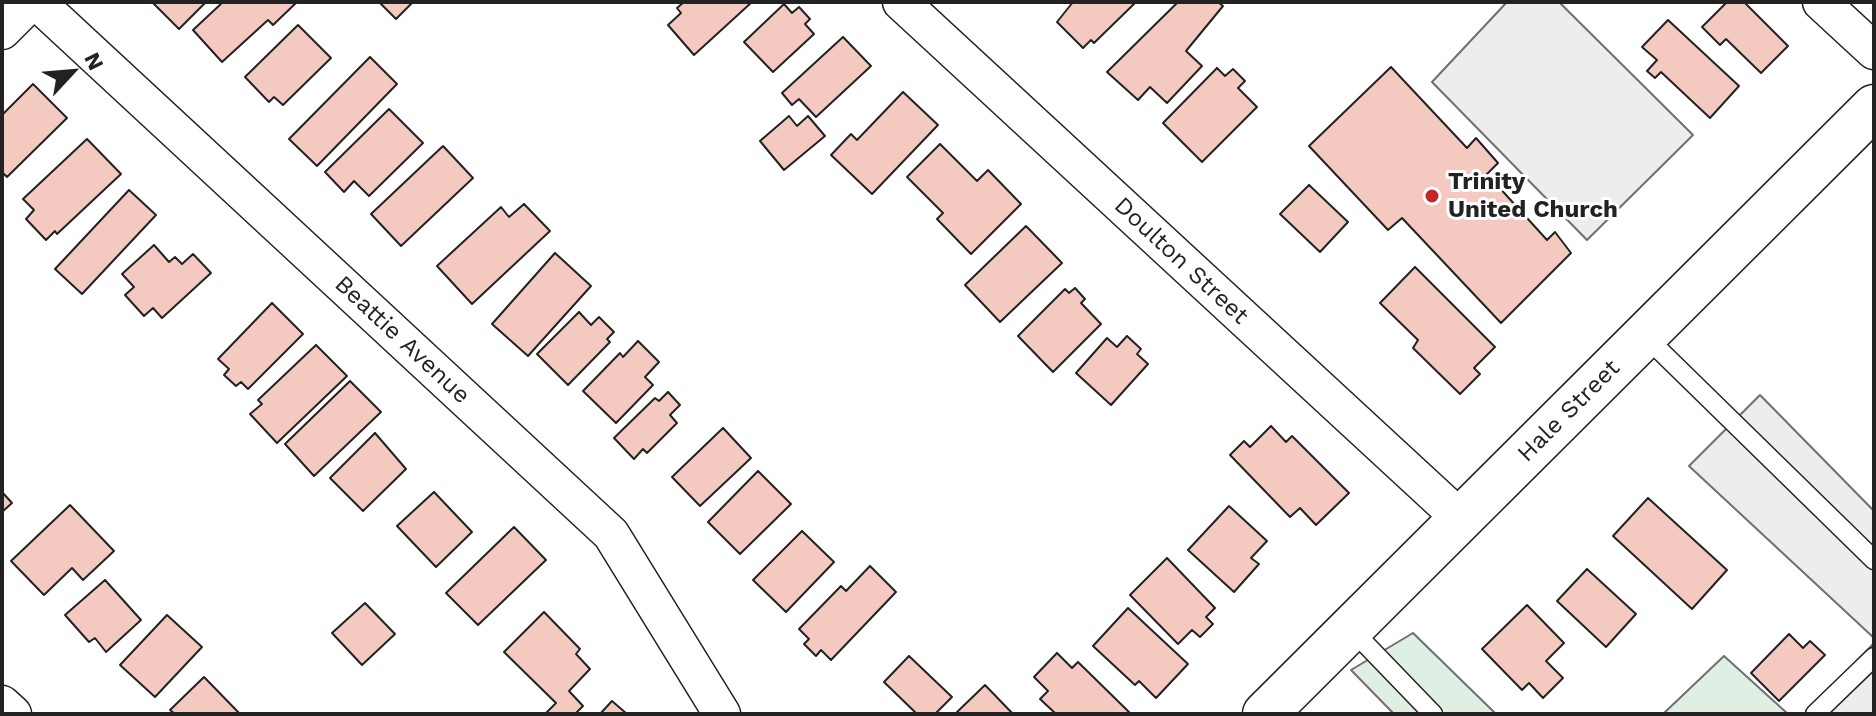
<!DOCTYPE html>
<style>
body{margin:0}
#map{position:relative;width:1876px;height:716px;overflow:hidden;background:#fff;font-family:"Work Sans",sans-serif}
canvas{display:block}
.frame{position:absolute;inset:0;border:4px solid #222;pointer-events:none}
.north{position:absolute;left:32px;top:32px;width:80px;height:80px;-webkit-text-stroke:6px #fff;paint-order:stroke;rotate:64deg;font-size:22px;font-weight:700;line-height:32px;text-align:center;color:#222}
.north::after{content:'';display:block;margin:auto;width:28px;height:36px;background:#222;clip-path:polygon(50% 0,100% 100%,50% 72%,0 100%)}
</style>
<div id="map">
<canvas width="1876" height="716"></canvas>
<div class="frame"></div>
<div class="north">N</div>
</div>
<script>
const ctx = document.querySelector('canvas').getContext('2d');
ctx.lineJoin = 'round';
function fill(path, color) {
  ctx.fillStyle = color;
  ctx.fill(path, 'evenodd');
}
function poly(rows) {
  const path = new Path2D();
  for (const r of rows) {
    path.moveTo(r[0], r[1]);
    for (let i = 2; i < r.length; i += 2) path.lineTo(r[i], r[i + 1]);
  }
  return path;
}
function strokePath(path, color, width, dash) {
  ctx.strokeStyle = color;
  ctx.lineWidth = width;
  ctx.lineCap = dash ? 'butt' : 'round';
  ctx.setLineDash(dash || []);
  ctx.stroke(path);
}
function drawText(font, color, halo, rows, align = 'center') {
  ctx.font = font + ' "Work Sans",sans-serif';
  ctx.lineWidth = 6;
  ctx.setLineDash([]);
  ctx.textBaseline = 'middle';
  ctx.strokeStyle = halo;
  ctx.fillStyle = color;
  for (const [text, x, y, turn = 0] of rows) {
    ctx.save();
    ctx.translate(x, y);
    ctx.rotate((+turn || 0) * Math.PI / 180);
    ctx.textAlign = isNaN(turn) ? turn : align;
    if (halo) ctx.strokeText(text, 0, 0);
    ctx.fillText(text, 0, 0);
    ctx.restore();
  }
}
const green = poly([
 [1413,633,1496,714,1394,714,1351,670,1413,633],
 [1724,656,1788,714,1663,714,1724,656]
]);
fill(green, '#e0efe3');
strokePath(green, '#6f6f6f', 2);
const parking = poly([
 [1507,2,1559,2,1693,135,1587,240,1432,82,1507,2],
 [1760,395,1874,511,1874,638,1689,466,1760,395],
 [1874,643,1874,714,1806,714,1874,643]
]);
fill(parking, '#ededed');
strokePath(parking, '#6f6f6f', 2);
const building = poly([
 [152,2,206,2,179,29,152,2],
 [223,2,297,2,273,25,268,20,222,62,193,30,223,2],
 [379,2,413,2,396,19,379,2],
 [684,2,752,2,694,55,668,25,681,13,677,8,684,2],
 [1073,2,1136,2,1094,43,1091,40,1083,48,1057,22,1073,2],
 [1178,2,1218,2,1223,6,1186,51,1202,66,1167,103,1150,87,1138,100,1107,72,1178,2],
 [1727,2,1744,2,1788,46,1761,73,1726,39,1720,45,1702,27,1727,2],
 [784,4,792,13,799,7,810,19,805,24,814,34,773,72,744,42,784,4],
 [1668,20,1739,86,1710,118,1661,72,1655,78,1647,71,1657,60,1642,47,1668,20],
 [298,25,331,58,283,105,274,97,269,102,245,77,298,25],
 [843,37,871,66,816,117,799,99,792,105,782,93,843,37],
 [370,57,397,84,317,166,289,139,370,57],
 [1391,67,1467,148,1476,138,1498,163,1487,174,1547,240,1555,232,1571,253,1501,323,1402,218,1388,230,1309,146,1391,67],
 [1217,68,1225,76,1233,69,1245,81,1238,88,1257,107,1202,162,1163,123,1217,68],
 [33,84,67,118,7,177,2,172,2,115,33,84],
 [903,92,938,125,872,194,831,155,851,134,857,140,903,92],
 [389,109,423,143,369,196,354,181,344,192,325,172,389,109],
 [789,116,797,126,808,116,825,136,784,170,760,141,789,116],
 [87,139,121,174,57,234,55,231,46,240,26,219,34,210,23,199,87,139],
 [940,144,977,181,988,170,1021,204,971,254,937,219,943,213,907,177,940,144],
 [443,146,473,178,401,246,371,214,443,146],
 [1309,185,1348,222,1320,252,1280,214,1309,185],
 [129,190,156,215,82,294,55,269,129,190],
 [524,204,550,231,472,304,437,266,501,207,509,217,524,204],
 [1026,226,1062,263,1000,322,965,285,1026,226],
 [154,245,169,262,175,257,182,264,193,254,211,273,162,318,153,308,144,316,125,295,134,287,122,274,154,245],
 [555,253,591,286,528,356,492,324,555,253],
 [1415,267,1495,347,1474,368,1480,374,1460,394,1413,348,1418,340,1380,303,1415,267],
 [1075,288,1085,299,1081,303,1101,324,1053,372,1018,336,1065,289,1069,293,1075,288],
 [272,303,303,334,248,389,241,382,236,386,224,375,229,369,218,359,272,303],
 [579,312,591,325,599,317,614,332,607,339,610,342,568,385,537,354,579,312],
 [1127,336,1141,349,1137,354,1148,364,1111,405,1076,373,1107,338,1117,347,1127,336],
 [638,341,659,362,645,377,653,385,616,423,583,391,620,353,623,357,638,341],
 [316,345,347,376,277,443,250,414,262,404,258,400,316,345],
 [350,381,381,412,314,476,285,444,350,381],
 [668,392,680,405,670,415,677,423,647,453,643,449,634,459,614,438,655,398,659,401,668,392],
 [1271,426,1286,442,1292,436,1349,493,1316,525,1300,508,1290,517,1230,455,1244,441,1250,447,1271,426],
 [723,428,751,458,700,506,672,477,723,428],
 [375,433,406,469,363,511,330,478,375,433],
 [758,471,791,504,740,554,708,522,758,471],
 [2,492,12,503,2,512,2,492],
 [434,492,472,532,436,567,397,526,434,492],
 [1648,498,1727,570,1692,609,1613,536,1648,498],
 [70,505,114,551,83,580,72,568,44,595,11,561,70,505],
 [1229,506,1267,541,1251,558,1259,564,1234,592,1188,550,1229,506],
 [514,527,546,560,478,625,446,593,514,527],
 [802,531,834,562,786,612,753,580,802,531],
 [1167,558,1215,608,1206,617,1213,624,1200,637,1192,630,1178,644,1130,595,1167,558],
 [870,566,896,592,831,660,821,650,816,656,804,644,809,639,799,629,841,586,846,591,870,566],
 [1587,569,1636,614,1606,647,1557,601,1587,569],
 [105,580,141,620,106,652,95,638,89,642,65,615,105,580],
 [365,603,395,634,362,665,332,633,365,603],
 [1527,605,1564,643,1546,661,1563,678,1543,698,1529,683,1522,690,1482,649,1527,605],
 [1128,608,1188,664,1156,698,1139,681,1135,685,1093,646,1128,608],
 [544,612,580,649,576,654,590,669,569,691,583,706,575,714,545,714,556,703,504,652,544,612],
 [167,615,202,647,155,697,120,665,167,615],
 [1789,634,1803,648,1810,641,1825,655,1779,701,1751,673,1789,634],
 [1057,653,1072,668,1078,662,1131,714,1056,714,1040,699,1048,691,1034,677,1057,653],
 [909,656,952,697,935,714,917,714,884,682,909,656],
 [204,677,240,714,175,714,170,710,204,677],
 [985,685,1013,714,955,714,985,685],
 [612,701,627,714,600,714,612,701]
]);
fill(building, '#f3c9c0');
strokePath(building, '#222', 2);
const service = poly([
 [1645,336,1874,560],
 [1351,629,1433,714],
 [1815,714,1874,657]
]);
const minor = poly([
 [37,2,611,534,722,714],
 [901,2,1461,519],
 [1821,2,1874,51],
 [2,31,31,2],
 [2,704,13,714]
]);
const tertiary = poly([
 [1265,714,1874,107]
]);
strokePath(service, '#222', 21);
strokePath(minor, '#222', 39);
strokePath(tertiary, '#222', 47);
strokePath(service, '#fff', 18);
strokePath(minor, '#fff', 36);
strokePath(tertiary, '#fff', 44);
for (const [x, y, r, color] of [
 [1432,196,8,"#c62828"]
]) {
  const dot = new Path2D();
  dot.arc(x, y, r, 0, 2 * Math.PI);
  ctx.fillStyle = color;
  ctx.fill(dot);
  strokePath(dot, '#fff', 3);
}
drawText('bold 24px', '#222', '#fff', [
 ["Trinity",1448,182],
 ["United Church",1448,210]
], 'left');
drawText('24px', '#222', '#fff', [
 ["Doulton Street",1181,261,43],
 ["Beattie Avenue",402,340,43],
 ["Hale Street",1569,411,-45]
]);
</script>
